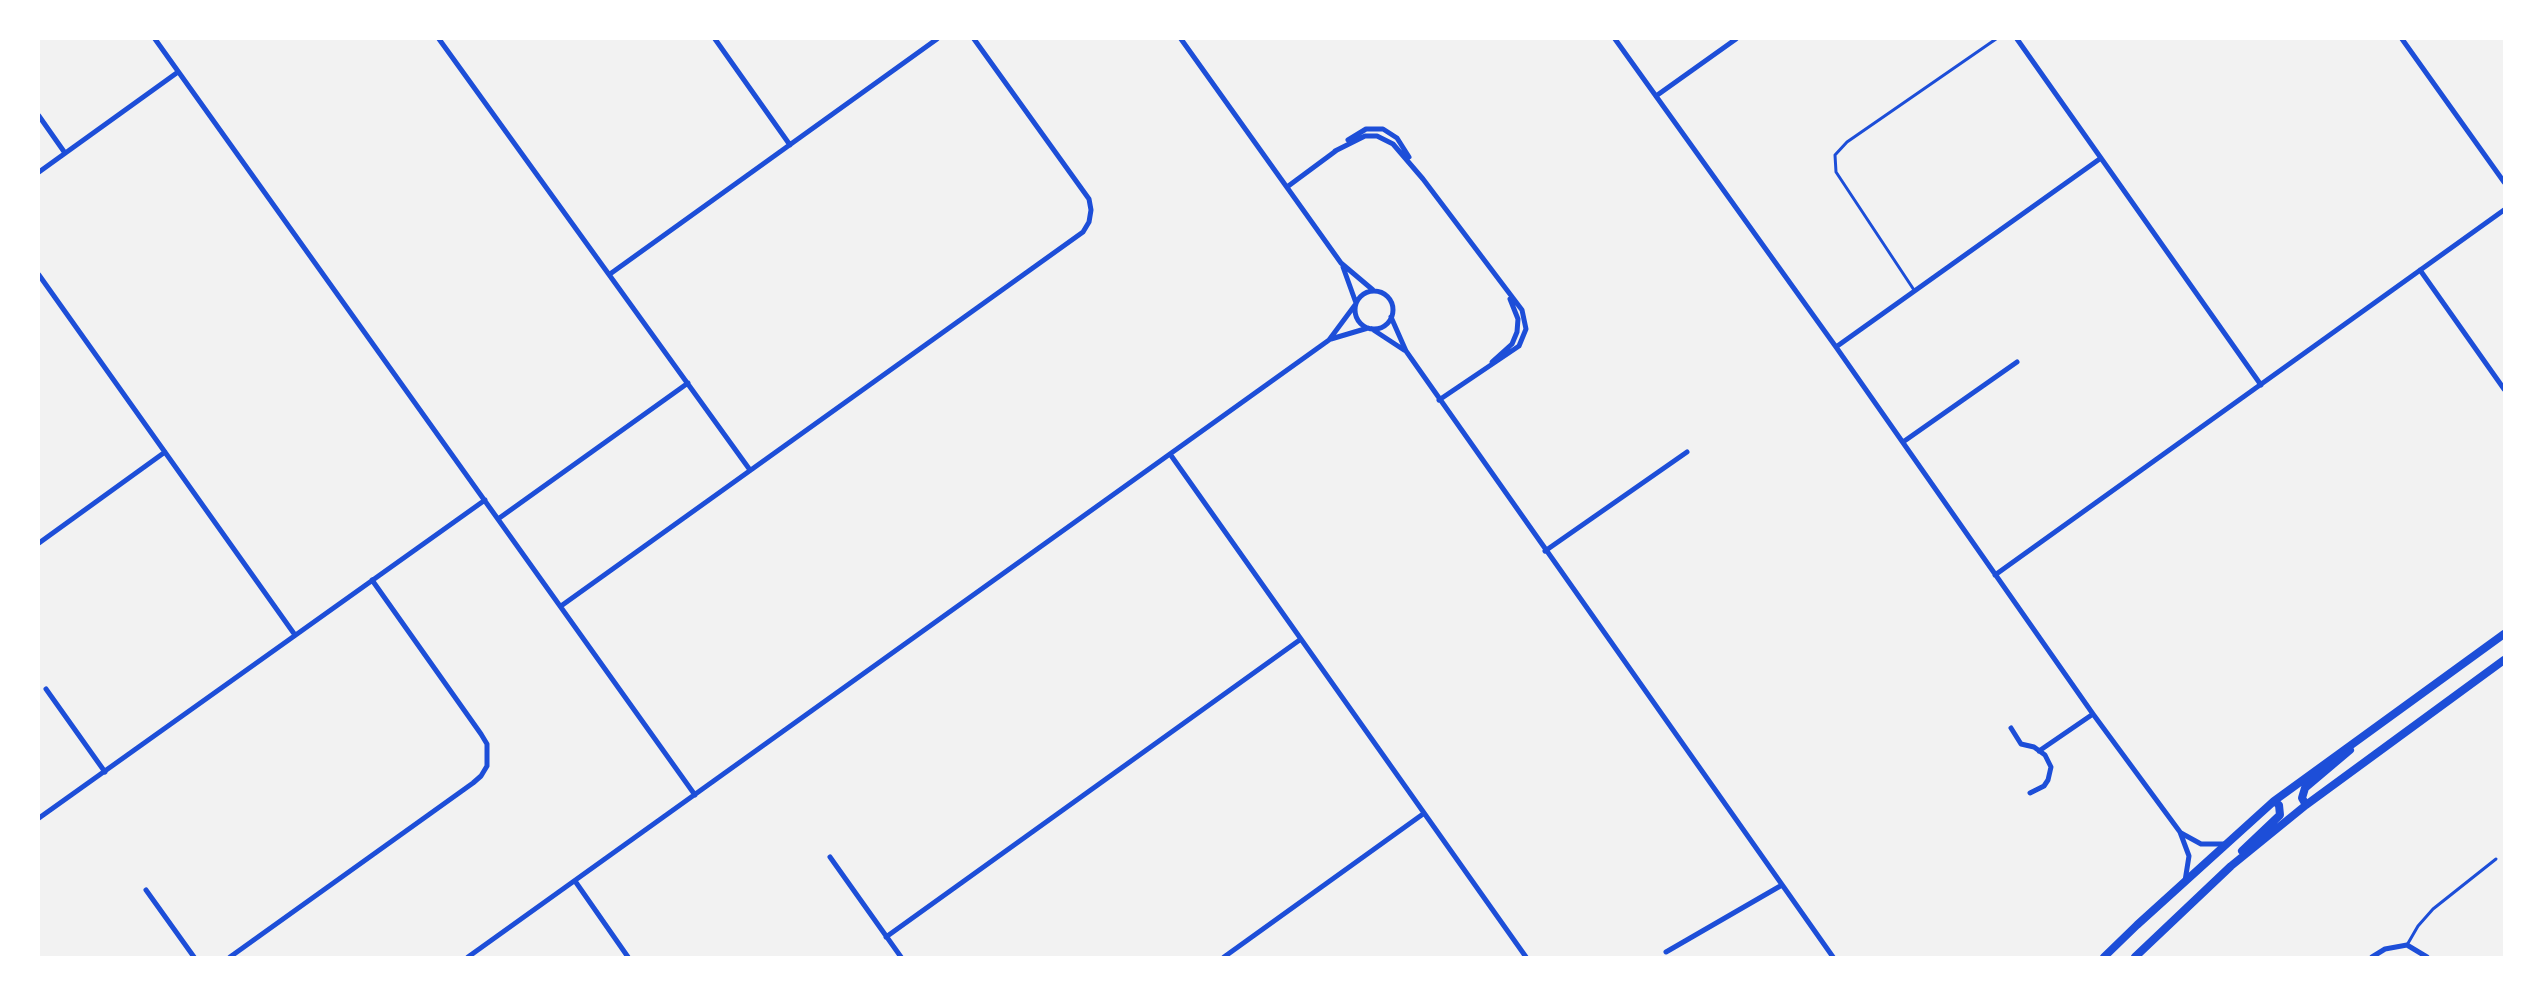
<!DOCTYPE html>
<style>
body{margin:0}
#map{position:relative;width:2543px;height:996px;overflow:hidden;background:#f2f2f2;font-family:Rubik,sans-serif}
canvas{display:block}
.frame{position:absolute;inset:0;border:40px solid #fff;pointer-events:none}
</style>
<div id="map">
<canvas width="2543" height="996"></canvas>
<div class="frame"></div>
</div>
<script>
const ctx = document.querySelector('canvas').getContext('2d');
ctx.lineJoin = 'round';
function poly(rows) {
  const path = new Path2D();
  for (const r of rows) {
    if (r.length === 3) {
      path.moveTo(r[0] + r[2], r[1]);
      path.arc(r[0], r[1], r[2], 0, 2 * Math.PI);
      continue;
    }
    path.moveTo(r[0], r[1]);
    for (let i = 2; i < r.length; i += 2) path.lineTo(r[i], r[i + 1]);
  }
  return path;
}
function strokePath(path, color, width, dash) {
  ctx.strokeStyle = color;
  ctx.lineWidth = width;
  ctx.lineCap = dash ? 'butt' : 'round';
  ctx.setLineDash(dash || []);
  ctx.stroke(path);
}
strokePath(poly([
 [1914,290,1836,172,1835,155,1847,142,1996,39],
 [2407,945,2418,926,2433,909,2496,859]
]), '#1d4ed8', 3);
strokePath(poly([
 [155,39,695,795],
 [439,39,750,470],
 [715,39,790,145],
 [1181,39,1341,263,1373,290],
 [1615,39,1836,347,2093,714,2180,832,2189,856,2185,881],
 [2017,39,2261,385],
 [2402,39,2504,182],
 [1656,96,1736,39],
 [39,116,65,153],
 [1348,140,1366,129,1383,129,1397,138,1409,157],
 [1335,151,1365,136,1377,136,1393,144,1423,179,1522,310,1526,329,1519,346,1439,400],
 [39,172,178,72],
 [1287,187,1337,150],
 [1343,267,1356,303],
 [2420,270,2504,389],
 [610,274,937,39],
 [39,275,295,635],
 [1374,310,19],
 [1391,317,1406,351,1833,957],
 [1372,329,1404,350],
 [1331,339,1368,328],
 [1836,347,2101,158],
 [1492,362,1512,344,1517,332,1518,319,1510,299],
 [1903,442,2017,362],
 [1170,454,1526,957],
 [498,519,688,383],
 [39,543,165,452],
 [1545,551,1687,452],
 [1995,575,2504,210],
 [561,606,1083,232,1089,222,1091,210,1089,199,974,39],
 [46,689,105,772],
 [2011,728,2021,744,2034,747,2045,755,2051,767,2048,780,2044,786,2030,793],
 [2039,751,2093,714],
 [39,818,485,500],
 [2181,833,2201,844,2226,844],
 [830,857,901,957],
 [575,881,628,957],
 [146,890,194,957],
 [886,937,1301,639],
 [1666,952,1782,885],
 [230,957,473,783,481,776,487,766,487,744,481,734,372,580],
 [468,957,1329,340,1355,305],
 [1224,957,1423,814],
 [2372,957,2385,949,2407,945,2427,957]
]), '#1d4ed8', 5);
strokePath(poly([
 [2306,805,2302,798,2305,788,2350,750],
 [2242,851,2280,815,2279,805,2274,801],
 [2104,957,2137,925,2274,801,2504,634],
 [2135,957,2231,866,2306,805,2504,660]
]), '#1d4ed8', 8);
</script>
